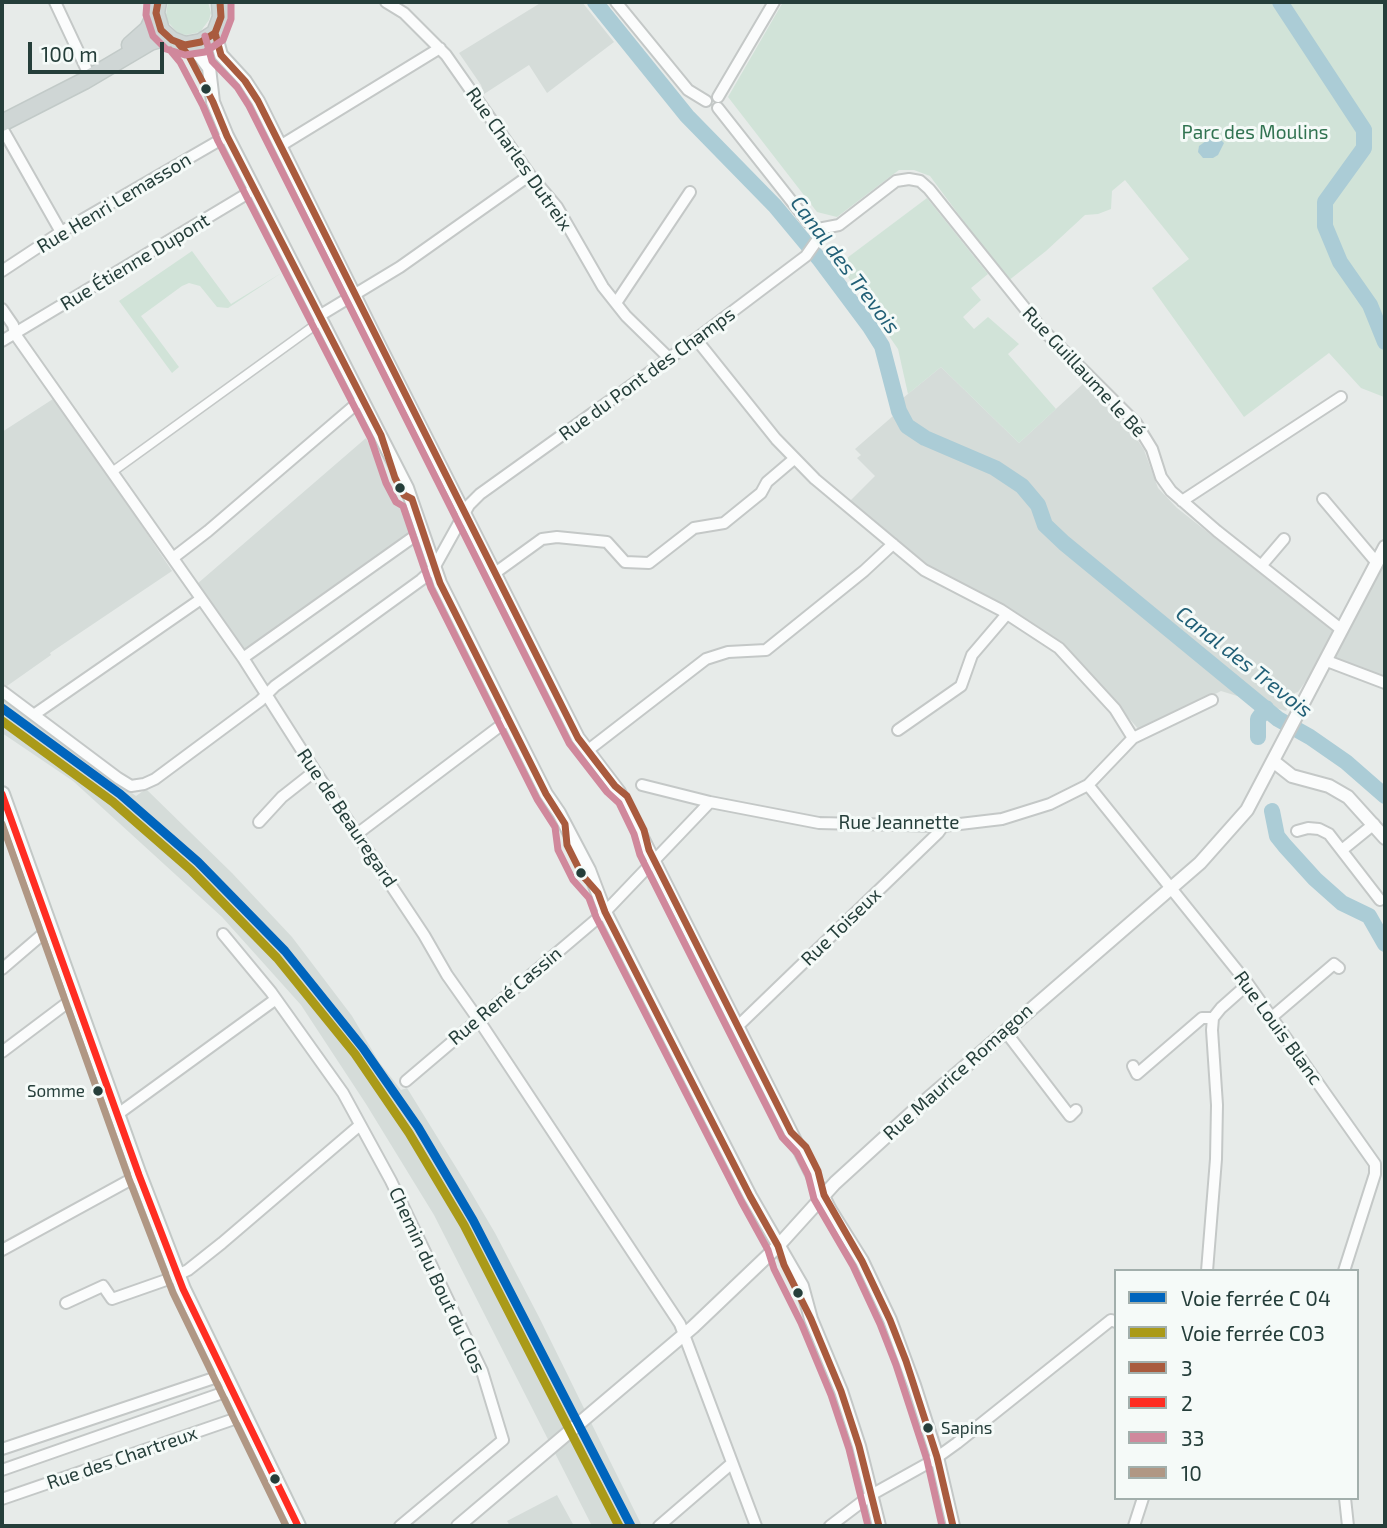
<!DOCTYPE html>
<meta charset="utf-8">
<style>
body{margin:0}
#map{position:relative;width:1387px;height:1528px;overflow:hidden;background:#e7ebe9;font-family:"Exo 2",sans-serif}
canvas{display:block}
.frame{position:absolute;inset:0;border:4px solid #253e3a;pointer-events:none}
.legend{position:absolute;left:1114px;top:1269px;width:245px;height:231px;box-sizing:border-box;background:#f5faf8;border:2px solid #a2afac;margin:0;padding:9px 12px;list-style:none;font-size:21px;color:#253e3a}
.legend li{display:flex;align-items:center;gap:14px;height:35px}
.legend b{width:35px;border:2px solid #a2afac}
.scale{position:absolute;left:28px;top:42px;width:136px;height:32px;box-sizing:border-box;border:4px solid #253e3a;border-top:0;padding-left:9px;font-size:21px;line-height:24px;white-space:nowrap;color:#253e3a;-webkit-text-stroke:5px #f5faf8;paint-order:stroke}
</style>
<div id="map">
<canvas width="1387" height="1528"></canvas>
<div class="frame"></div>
<ul class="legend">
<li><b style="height:9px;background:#0065bd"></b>Voie ferrée C 04</li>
<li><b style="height:9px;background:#aa9a18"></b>Voie ferrée C03</li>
<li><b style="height:9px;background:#a95b3e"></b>3</li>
<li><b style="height:9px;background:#ff2d22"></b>2</li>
<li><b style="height:9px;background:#d0889c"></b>33</li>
<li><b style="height:9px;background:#b09784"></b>10</li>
</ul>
<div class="scale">100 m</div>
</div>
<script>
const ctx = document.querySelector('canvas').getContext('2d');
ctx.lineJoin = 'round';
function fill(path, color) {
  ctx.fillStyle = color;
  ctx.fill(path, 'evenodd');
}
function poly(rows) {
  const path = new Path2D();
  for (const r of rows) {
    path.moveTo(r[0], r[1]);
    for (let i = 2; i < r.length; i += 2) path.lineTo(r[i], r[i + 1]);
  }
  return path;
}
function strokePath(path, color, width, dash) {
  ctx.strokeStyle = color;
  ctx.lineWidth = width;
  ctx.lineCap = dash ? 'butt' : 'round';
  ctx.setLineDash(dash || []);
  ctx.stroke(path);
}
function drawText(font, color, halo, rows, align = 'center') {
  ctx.font = font + ' "Exo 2",sans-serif';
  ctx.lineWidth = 6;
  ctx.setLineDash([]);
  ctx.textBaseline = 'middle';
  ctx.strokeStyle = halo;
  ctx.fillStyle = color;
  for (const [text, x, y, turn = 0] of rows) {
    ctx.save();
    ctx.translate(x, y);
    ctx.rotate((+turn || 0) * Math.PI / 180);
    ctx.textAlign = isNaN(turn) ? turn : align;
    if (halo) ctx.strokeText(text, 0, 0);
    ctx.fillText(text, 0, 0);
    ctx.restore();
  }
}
fill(poly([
 [542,2,582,2,614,42,547,93,529,65,484,94,481,85,459,53],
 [941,367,1019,443,1084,383,1135,436,1144,450,1158,488,1177,508,1333,631,1321,660,1298,692,1295,693,1286,711,1221,691,1141,732,1072,654,1046,632,994,601,943,577,849,502,875,476,857,458,861,455,855,449,893,416,903,398],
 [53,399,112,481,172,571,50,653,51,655,7,686,2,683,2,432],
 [366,438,412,530,245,651,197,584],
 [1385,546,1385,684,1324,664],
 [2,697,136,796,146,789,232,873,292,937,352,1016,379,1062,401,1090,407,1088,465,1182,495,1233,540,1319,642,1526,592,1526,434,1215,366,1104,301,1005,222,917,73,781,2,733],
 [557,1495,574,1526,510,1526,507,1521]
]), '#d5dcd9');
fill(poly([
 [168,2,208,2,211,13,209,20,200,32,186,35,178,33,168,22,166,15],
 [783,2,1383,2,1385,4,1385,403,1384,397,1361,388,1329,353,1244,417,1152,288,1189,259,1125,180,1112,191,1111,209,1098,214,1085,215,1046,251,1008,281,930,176,914,170,899,170,837,217,817,212,728,97],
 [927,198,988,274,971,288,981,300,963,317,974,329,988,317,1019,344,1008,354,1056,409,1019,443,941,367,908,394,898,349,839,264],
 [192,251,231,304,283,272,228,308,217,307,200,286,189,283,182,286,141,316,179,367,172,373,119,301]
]), '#d1e3d8');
fill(poly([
 [1213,136,1217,136,1224,143,1218,155,1213,158,1203,158,1198,152,1199,146]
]), '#abccd6');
strokePath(poly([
 [595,2,687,116,775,206,820,260,870,327,882,346,899,411,907,426,925,438,995,468,1022,486,1038,505,1045,525,1064,543,1278,719,1310,737,1346,762,1385,796],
 [1280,2,1364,130,1364,148,1325,202,1325,226,1340,262,1370,305,1385,342],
 [1258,737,1258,719,1266,708],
 [1272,811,1277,836,1285,846,1315,879,1342,903,1369,916,1385,944]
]), '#abccd6', 16);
const pedestrian = poly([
 [112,472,318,323,323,322]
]);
const minor = poly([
 [55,2,86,68],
 [386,2,404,13,446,55,530,175,557,207,603,287,626,316,669,358],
 [616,2,688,90,706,101],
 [718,97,774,2],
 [718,108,808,222,818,229],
 [2,128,61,232],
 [280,146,440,48],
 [818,229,839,225,896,181,909,179,920,181,929,189,1040,327,1136,423,1152,449,1161,477,1171,491,1217,531,1342,630],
 [2,271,61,232,227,136],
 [616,303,690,192],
 [2,309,13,325,15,334,243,658,315,771,424,935,447,975,478,1019,680,1324,756,1526],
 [319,316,400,267,530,175],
 [696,339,776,439,815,479,924,570,1001,610,1059,648,1115,709,1133,738],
 [2,341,255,189],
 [1323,499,1377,563],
 [1182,501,1341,397],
 [173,558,208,531,361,400],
 [1261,566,1284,539],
 [495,573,542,539,557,537,607,542,625,562,649,563,694,528,724,523,761,493,767,482,794,459],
 [243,658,412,538],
 [1327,661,1385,683],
 [2,691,118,778,131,786,144,784,155,779,260,701,275,686,421,580,434,568,469,505,480,494,696,339,806,256,818,239,818,229],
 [35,714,201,599],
 [898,730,961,686,972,655,1007,614],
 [587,751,706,659,728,652,766,650,864,571,893,544],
 [642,785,710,802,819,823,943,826,1002,819,1050,804,1088,785,1133,738,1212,700],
 [1088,785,1248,984,1375,1164,1375,1174,1344,1271],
 [259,822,282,797,315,771],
 [1297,831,1308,828,1319,829,1329,834,1380,900],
 [357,834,508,720],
 [1342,850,1374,824],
 [223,934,271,992,343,1093,391,1181,482,1371,503,1440,400,1526],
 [2,969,51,927],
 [1272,1017,1334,964,1339,968],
 [738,1026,938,833,943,826],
 [1005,1031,1070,1116,1076,1110],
 [2,1052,75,997],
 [1133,1066,1137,1074,1202,1018,1213,1018],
 [406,1081,605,912,710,802],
 [118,1114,276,999],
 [2,1250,139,1175],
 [1207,1271,1216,1159,1217,1105,1212,1030,1213,1018,1221,1008,1248,984],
 [66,1303,103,1286,112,1299,169,1279,188,1270,222,1243,360,1125],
 [2,1449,223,1375],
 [2,1470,231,1390],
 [1345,1498,1348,1526],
 [2,1499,243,1416],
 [659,1526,731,1464],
 [830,1526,871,1495,932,1461,957,1443,1111,1320,1116,1322],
 [1134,1526,1143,1498]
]);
const tertiary = poly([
 [215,33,221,55,245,81,258,101,381,349,578,738,619,792,830,1210,862,1261,890,1320,914,1385,937,1457,953,1526],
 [185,45,200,56,209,68,213,102,227,136,407,488,440,583,546,794,559,813,589,870,605,912,750,1196,802,1286,811,1319,841,1391,859,1446,879,1526],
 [1273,761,1292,776,1329,786,1348,797,1385,838],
 [458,1526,693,1327,778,1246,835,1183,916,1109,1200,863,1247,810,1385,547]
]);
const secondary = poly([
 [2,794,139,1175,183,1289,298,1526]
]);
const primary = poly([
 [158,2,156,13,161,30,172,40,185,45,201,42,215,33,221,17,220,2],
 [130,45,148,29,156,13],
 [2,123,84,81,150,42,167,37]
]);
strokePath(pedestrian, '#c4c8c7', 11);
strokePath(minor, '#c4c8c7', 14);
strokePath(tertiary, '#c4c8c7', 16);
strokePath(secondary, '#c3c9c7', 18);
strokePath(primary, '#c2cac8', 19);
strokePath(pedestrian, '#fbfcfc', 8);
strokePath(minor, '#fbfcfc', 10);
strokePath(tertiary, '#fbfcfc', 12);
strokePath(secondary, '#fbfcfc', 14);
strokePath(primary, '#cfd6d5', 16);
strokePath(poly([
 [158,2,156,13,161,30,172,40,185,45,201,42,215,33,221,17,220,2],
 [215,33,221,55,245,81,258,101,578,738,615,786,627,796,644,830,649,850,791,1132,806,1147,818,1171,824,1195,862,1261,890,1320,906,1361,937,1457,953,1526],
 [178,43,189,56,213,102,227,136,381,435,395,478,404,495,412,499,440,583,546,794,565,824,567,845,582,875,598,893,605,912,750,1196,778,1246,784,1265,811,1319,841,1391,859,1446,879,1526]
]), '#a95b3e', 7);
strokePath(poly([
 [2,794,139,1175,183,1289,298,1526]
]), '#ff2d22', 7);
strokePath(poly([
 [147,2,146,15,153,36,166,49,185,55,205,52,223,40,231,19,231,2],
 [205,36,212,61,237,87,249,106,569,743,607,792,619,803,634,834,640,855,782,1137,797,1153,808,1175,814,1199,853,1266,880,1324,896,1365,927,1460,942,1526],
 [170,50,180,62,203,106,218,141,371,439,386,483,396,502,403,506,431,588,537,799,555,827,558,850,573,880,589,898,596,917,741,1201,768,1250,774,1269,801,1323,831,1395,849,1449,868,1526]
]), '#d0889c', 7);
strokePath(poly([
 [2,824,129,1179,173,1293,286,1526]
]), '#b09784', 7);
strokePath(poly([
 [2,708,120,794,198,862,285,951,363,1048,418,1127,473,1220,631,1526]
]), '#0065bd', 9);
strokePath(poly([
 [2,721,113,802,191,870,277,958,355,1054,409,1133,464,1225,619,1526]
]), '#aa9a18', 9);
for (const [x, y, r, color] of [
 [206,89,6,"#253e3a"],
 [400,488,6,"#253e3a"],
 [581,873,6,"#253e3a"],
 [98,1091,6,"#253e3a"],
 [798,1293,6,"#253e3a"],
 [928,1428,6,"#253e3a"],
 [275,1479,6,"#253e3a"]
]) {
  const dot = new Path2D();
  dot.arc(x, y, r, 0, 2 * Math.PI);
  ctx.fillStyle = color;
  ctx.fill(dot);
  strokePath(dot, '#f5faf8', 2.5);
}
drawText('17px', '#253e3a', '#f5faf8', [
 ["Somme",85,1091],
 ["Sapins",941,1428,"left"]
], 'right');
drawText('19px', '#317351', '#f5faf8', [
 ["Parc des Moulins",1255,133]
]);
drawText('19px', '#253e3a', '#f5faf8', [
 ["Rue Charles Dutreix",519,159,55],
 ["Rue Henri Lemasson",114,203,-31],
 ["Rue Étienne Dupont",135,262,-31],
 ["Rue Guillaume le Bé",1084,372,47],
 ["Rue du Pont des Champs",647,374,-36],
 ["Rue de Beauregard",347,818,56],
 ["Rue Jeannette",899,823],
 ["Rue Toiseux",841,927,-44],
 ["Rue René Cassin",505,996,-40],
 ["Rue Louis Blanc",1278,1028,54],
 ["Rue Maurice Romagon",958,1072,-42],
 ["Chemin du Bout du Clos",437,1280,65],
 ["Rue des Chartreux",122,1458,-19]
]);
drawText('italic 21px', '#226077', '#f5faf8', [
 ["Canal des Trevois",845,265,53],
 ["Canal des Trevois",1244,662,38]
]);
</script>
